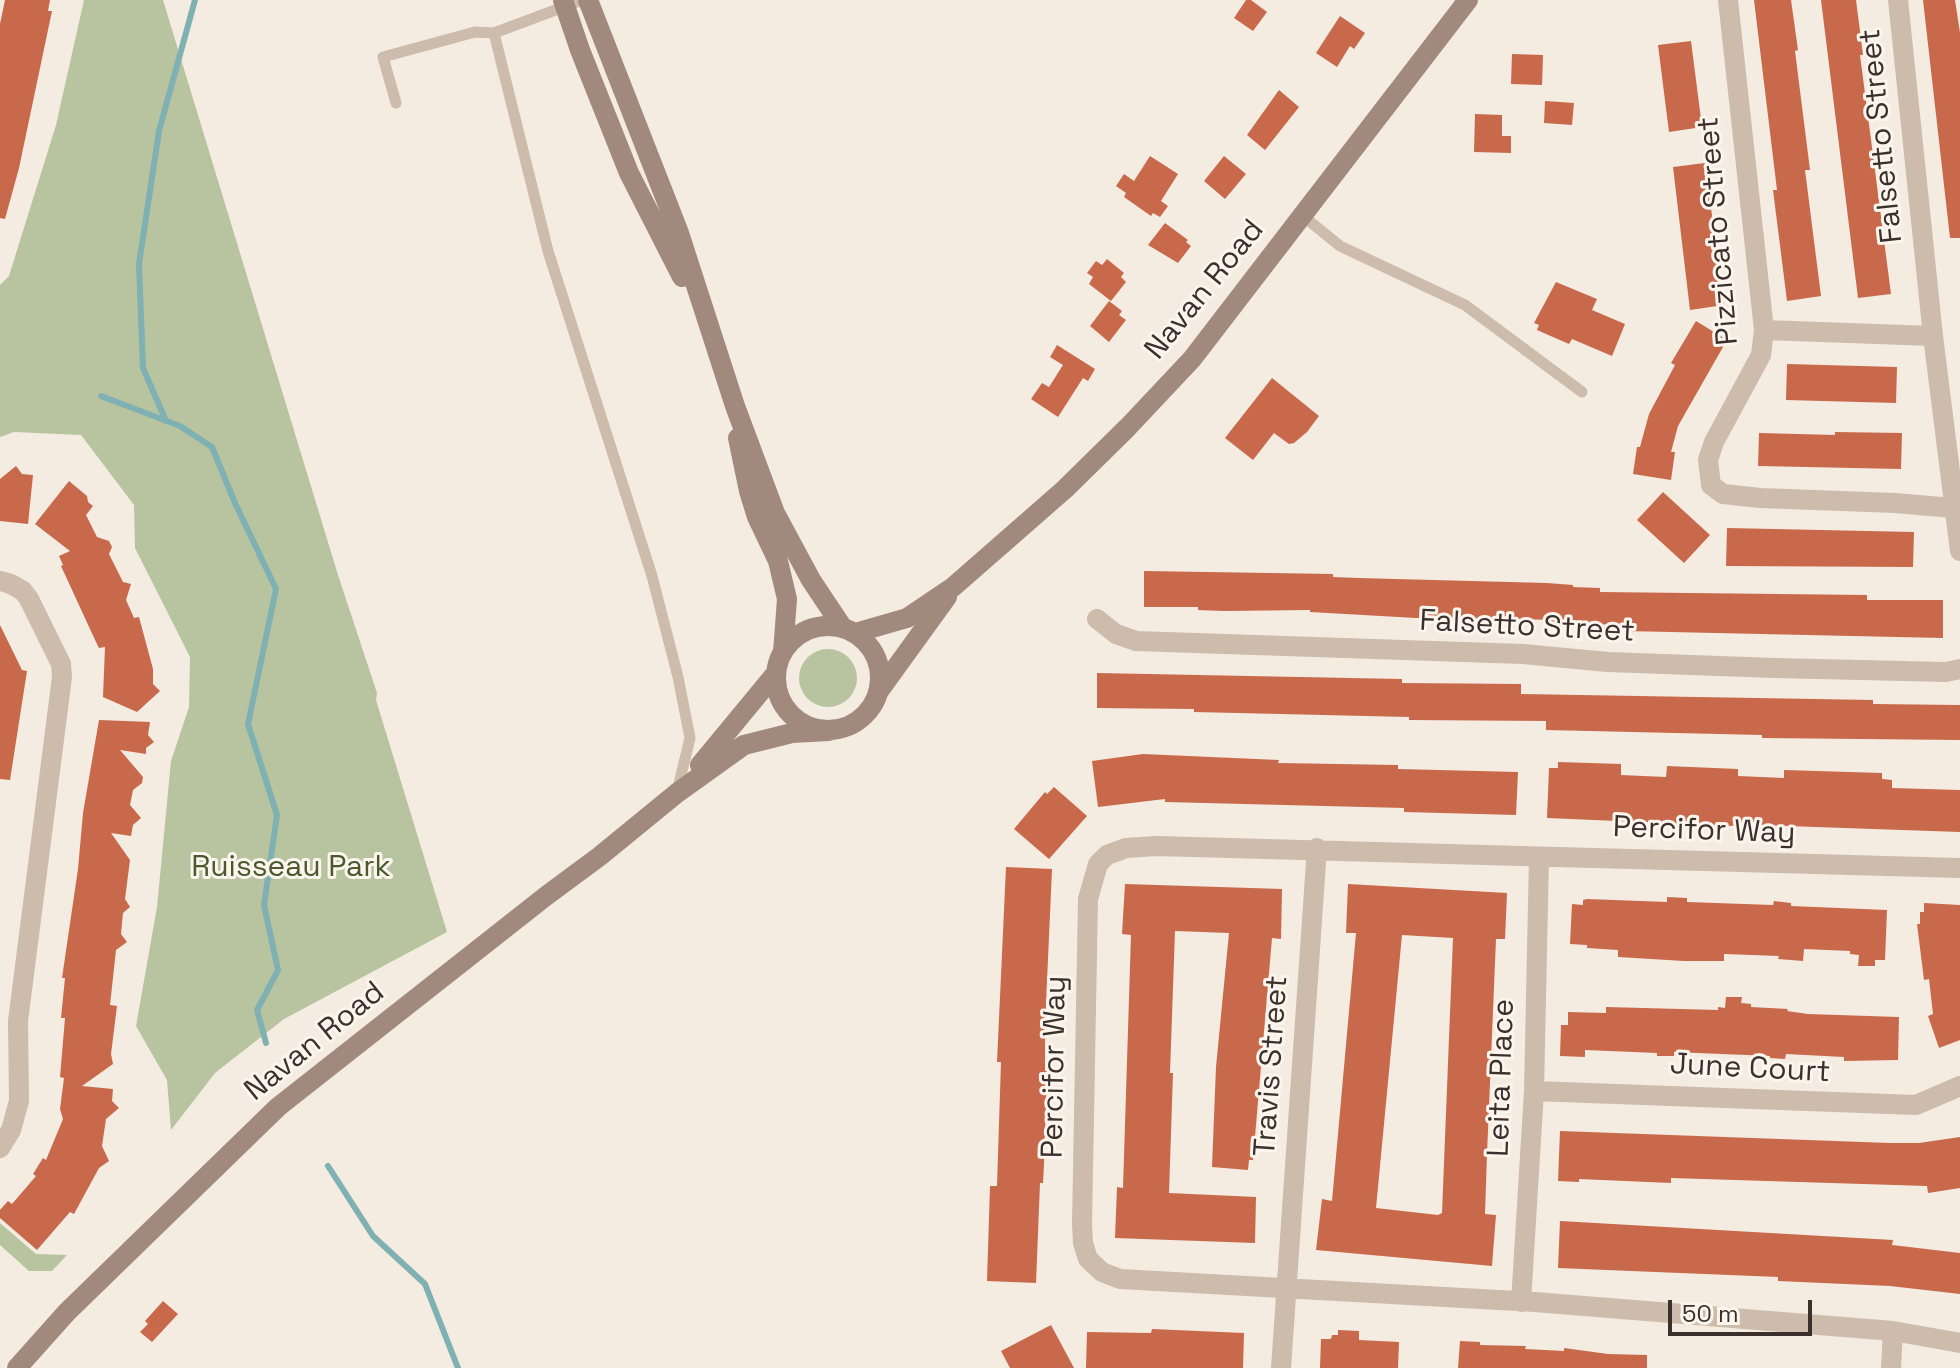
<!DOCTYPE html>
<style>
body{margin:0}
#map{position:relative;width:1960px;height:1368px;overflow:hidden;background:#f4ebe1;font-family:"Space Grotesk",sans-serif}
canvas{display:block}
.scale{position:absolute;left:1668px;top:1300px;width:144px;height:36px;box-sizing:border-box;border:4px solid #3b302b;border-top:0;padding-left:10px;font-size:24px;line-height:28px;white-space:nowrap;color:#3b302b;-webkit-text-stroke:6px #fbf5ee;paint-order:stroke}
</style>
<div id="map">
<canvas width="1960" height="1368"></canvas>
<div class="scale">50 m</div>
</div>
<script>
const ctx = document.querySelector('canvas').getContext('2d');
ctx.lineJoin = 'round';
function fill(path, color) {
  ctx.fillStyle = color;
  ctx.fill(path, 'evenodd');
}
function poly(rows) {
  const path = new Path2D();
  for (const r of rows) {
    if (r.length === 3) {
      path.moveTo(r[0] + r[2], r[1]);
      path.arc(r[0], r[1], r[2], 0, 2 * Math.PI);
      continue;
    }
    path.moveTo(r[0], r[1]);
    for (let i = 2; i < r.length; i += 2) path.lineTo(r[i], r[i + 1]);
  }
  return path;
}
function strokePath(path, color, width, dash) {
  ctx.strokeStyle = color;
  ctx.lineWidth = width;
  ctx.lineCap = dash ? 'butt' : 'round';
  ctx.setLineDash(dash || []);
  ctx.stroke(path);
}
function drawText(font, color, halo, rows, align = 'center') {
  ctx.font = font + ' "Space Grotesk",sans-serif';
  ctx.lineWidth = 6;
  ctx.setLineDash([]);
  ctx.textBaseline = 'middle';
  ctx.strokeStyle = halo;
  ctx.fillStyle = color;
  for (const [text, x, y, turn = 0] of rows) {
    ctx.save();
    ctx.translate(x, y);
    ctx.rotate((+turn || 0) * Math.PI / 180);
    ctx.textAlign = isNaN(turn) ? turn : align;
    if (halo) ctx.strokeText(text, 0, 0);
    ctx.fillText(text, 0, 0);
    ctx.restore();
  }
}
fill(poly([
 [84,0,163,0,338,575,377,693,376,700,447,932,284,1019,215,1073,171,1130,167,1080,136,1026,157,907,171,761,189,707,190,657,135,548,134,505,81,435,14,432,0,437,0,285,9,276,56,125],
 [828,678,29],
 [0,1223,36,1254,67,1255,52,1271,29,1271,0,1245]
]), '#b8c4a0');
strokePath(poly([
 [101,396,180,426,212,447,235,503,276,589,248,724,277,815,264,905,278,970,257,1010,266,1043],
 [166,421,143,368,139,264,159,131,195,0],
 [328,1166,373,1236,425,1284,458,1368]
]), '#7fb0b2', 6);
fill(poly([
 [5,0,50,0,48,11,52,11,19,168,5,219,0,218,0,24],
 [1246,0,1251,0,1267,12,1253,31,1234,18],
 [1754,0,1791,0,1798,50,1795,51,1810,170,1805,170,1821,296,1787,301,1773,190,1777,190],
 [1821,0,1856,0,1863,55,1860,55,1891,294,1858,298],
 [1923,0,1955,0,1960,33,1960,238,1950,238],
 [1340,16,1365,33,1354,49,1350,46,1337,67,1316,53],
 [1691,41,1702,127,1669,132,1658,45],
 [1512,54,1543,55,1542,85,1511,84],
 [1279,90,1299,107,1265,150,1247,135],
 [1545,101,1574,103,1572,125,1544,123],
 [1475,114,1502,115,1502,136,1511,136,1511,153,1474,152],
 [1150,156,1178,174,1161,201,1168,206,1160,217,1153,213,1151,216,1124,197,1126,193,1116,186,1124,174,1134,181],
 [1224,156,1246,174,1225,199,1204,181],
 [1705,163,1724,305,1690,310,1673,167],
 [1165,223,1188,240,1186,242,1191,246,1178,263,1148,245],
 [1107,259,1124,273,1121,277,1126,282,1111,301,1089,284,1093,277,1087,273,1096,261,1102,265],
 [1556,282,1597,299,1592,310,1625,324,1612,356,1572,339,1569,344,1537,330,1539,325,1534,323],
 [1109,301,1122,311,1119,315,1126,320,1109,342,1090,326],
 [1696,321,1727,340,1678,426,1671,452,1675,452,1671,480,1633,474,1637,447,1640,447,1649,414,1675,365,1671,363],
 [1057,345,1095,369,1088,381,1083,378,1058,417,1031,399,1042,383,1049,387,1063,365,1050,357],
 [1787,364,1897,367,1896,403,1786,400],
 [1272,378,1319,416,1307,432,1294,443,1289,444,1274,433,1253,460,1225,438],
 [1835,432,1902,433,1901,469,1758,466,1759,433,1835,435],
 [16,466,22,474,33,475,28,524,0,521,0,479],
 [69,481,87,496,88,502,93,506,86,515,97,537,109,541,112,547,109,554,123,582,131,584,126,600,134,618,139,617,153,669,153,684,160,691,137,712,103,697,105,647,99,648,96,642,61,566,63,565,59,556,70,551,35,524],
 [1663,492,1710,535,1684,563,1637,520],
 [1727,528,1914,532,1913,567,1726,566],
 [1144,571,1333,574,1333,577,1358,578,1547,583,1573,585,1573,587,1600,588,1600,592,1867,595,1867,600,1943,600,1943,638,1625,631,1625,625,1549,623,1550,620,1523,619,1416,618,1310,612,1310,610,1224,611,1198,610,1198,607,1144,607],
 [0,625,22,670,27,671,10,780,0,779],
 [1097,673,1402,679,1402,683,1521,684,1521,694,1873,700,1873,704,1960,705,1960,740,1762,738,1762,735,1546,730,1546,721,1409,720,1409,717,1194,712,1194,709,1097,708],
 [99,720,150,722,148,735,154,742,146,748,146,754,120,750,143,777,142,783,133,790,130,805,141,818,133,825,131,836,111,833,130,860,125,899,130,907,123,913,121,934,127,942,116,950,110,1005,117,1006,111,1054,113,1064,82,1086,113,1089,112,1101,119,1108,106,1119,102,1146,109,1161,99,1168,74,1214,70,1212,37,1250,0,1218,0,1210,8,1201,12,1204,36,1176,33,1174,43,1158,46,1160,63,1119,60,1109,64,1078,60,1077,65,1018,61,1018,65,978,62,978,78,869,83,813],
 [1143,754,1279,760,1278,763,1398,765,1398,769,1518,772,1516,815,1404,812,1404,808,1165,802,1165,799,1098,807,1092,761],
 [1558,762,1621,764,1621,775,1666,777,1667,766,1738,769,1738,776,1784,778,1784,770,1882,773,1882,779,1892,780,1892,788,1960,790,1960,832,1758,825,1758,827,1547,818,1549,768,1558,768],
 [1054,787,1087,816,1049,859,1014,829,1045,792,1047,794],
 [1006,867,1052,869,1045,1026,1045,1071,1047,1071,1044,1165,1043,1183,1040,1183,1036,1283,987,1281,990,1186,997,1186,1001,1062,997,1062],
 [1125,884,1282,889,1281,939,1272,938,1253,1160,1249,1160,1248,1170,1212,1167,1216,1067,1229,933,1175,931,1170,1073,1173,1073,1169,1193,1256,1197,1255,1243,1115,1238,1117,1187,1123,1188,1131,935,1122,934],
 [1348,884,1507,893,1505,939,1496,939,1487,1154,1485,1214,1496,1215,1492,1266,1316,1250,1322,1199,1332,1201,1356,933,1346,933],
 [1402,935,1453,938,1442,1213,1438,1215,1376,1208],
 [1667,897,1687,898,1687,902,1773,905,1774,901,1791,903,1791,906,1887,910,1885,960,1875,960,1875,966,1858,966,1859,955,1850,954,1850,951,1804,949,1803,961,1778,959,1779,956,1724,954,1724,961,1684,961,1618,957,1618,950,1587,948,1587,945,1570,944,1572,904,1583,905,1583,900,1587,899,1667,902],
 [1924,903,1960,905,1960,1040,1939,1048,1928,1016,1933,1014,1929,979,1924,980,1917,924,1920,924,1920,912,1924,912],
 [1726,997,1742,997,1741,1003,1751,1004,1751,1007,1788,1009,1787,1011,1808,1014,1899,1017,1898,1060,1844,1061,1844,1057,1786,1054,1785,1059,1770,1058,1770,1056,1674,1052,1674,1056,1657,1056,1657,1053,1585,1050,1585,1057,1560,1056,1561,1025,1568,1025,1568,1012,1606,1013,1606,1007,1718,1010,1718,1007,1725,1008],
 [1560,1131,1890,1143,1919,1143,1960,1137,1960,1188,1928,1193,1927,1186,1671,1178,1671,1183,1579,1179,1579,1182,1558,1181],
 [1560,1221,1893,1240,1892,1245,1960,1253,1960,1294,1890,1286,1778,1281,1778,1277,1558,1268],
 [163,1301,178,1314,152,1342,140,1332,148,1324,145,1321],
 [1051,1325,1074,1368,1010,1368,1001,1351],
 [1152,1329,1244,1333,1243,1368,1086,1368,1087,1332,1151,1333],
 [1338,1330,1359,1331,1359,1340,1399,1342,1398,1368,1320,1368,1321,1339,1331,1339,1332,1335,1338,1335],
 [1460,1341,1480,1342,1480,1345,1526,1346,1525,1349,1564,1351,1564,1348,1608,1354,1647,1355,1647,1368,1458,1368]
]), '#c8694b');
strokePath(poly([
 [494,33,548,251,652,576,678,677,690,738,677,792],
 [396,103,383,57,475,32,494,33,582,0],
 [1303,216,1340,246,1465,305,1582,392]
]), '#cdbbac', 11);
strokePath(poly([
 [1728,0,1764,330,1761,355,1714,442,1708,460,1711,485,1723,494,1760,498,1895,503,1953,508],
 [1898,0,1933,336,1960,551],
 [1764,330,1933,336],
 [0,581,11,584,23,591,29,599,61,664,62,677,18,1021,19,1101,11,1130,0,1148],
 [1097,619,1116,634,1136,641,1523,654,1608,662,1775,668,1946,672,1960,669],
 [1960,868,1156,846,1126,848,1107,855,1098,864,1088,899,1082,1224,1083,1243,1088,1259,1102,1272,1120,1279,1535,1302,1893,1331,1960,1343],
 [1534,1091,1916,1105,1960,1086],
 [1521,1302,1534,1091,1539,857],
 [1281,1368,1317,848],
 [1891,1368,1893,1331]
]), '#cdbbac', 20);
strokePath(poly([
 [563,0,580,50,629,173,682,277],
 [588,0,679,233,735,406,775,513,811,580,843,628],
 [738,438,749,491,757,517,778,561,787,599,783,652],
 [828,678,52],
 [855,633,907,618,953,587,1065,489,1128,427,1192,359,1468,0],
 [879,691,947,597],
 [700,765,776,673],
 [17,1368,67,1312,278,1107,546,896,600,856,677,793,744,745,792,733,829,731]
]), '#a18a7d', 20);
drawText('30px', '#3b302b', '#fbf5ee', [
 ["Falsetto Street",1882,136,-96],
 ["Pizzicato Street",1719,231,-95],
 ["Navan Road",1205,290,-51],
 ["Falsetto Street",1527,627,3],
 ["Percifor Way",1704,831,2],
 ["Navan Road",315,1042,-39],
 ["Travis Street",1272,1066,-86],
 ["Percifor Way",1055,1067,-89],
 ["June Court",1750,1069,3],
 ["Leita Place",1502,1078,-88]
]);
drawText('30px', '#4a5a2e', '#fbf5ee', [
 ["Ruisseau Park",291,868]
]);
</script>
